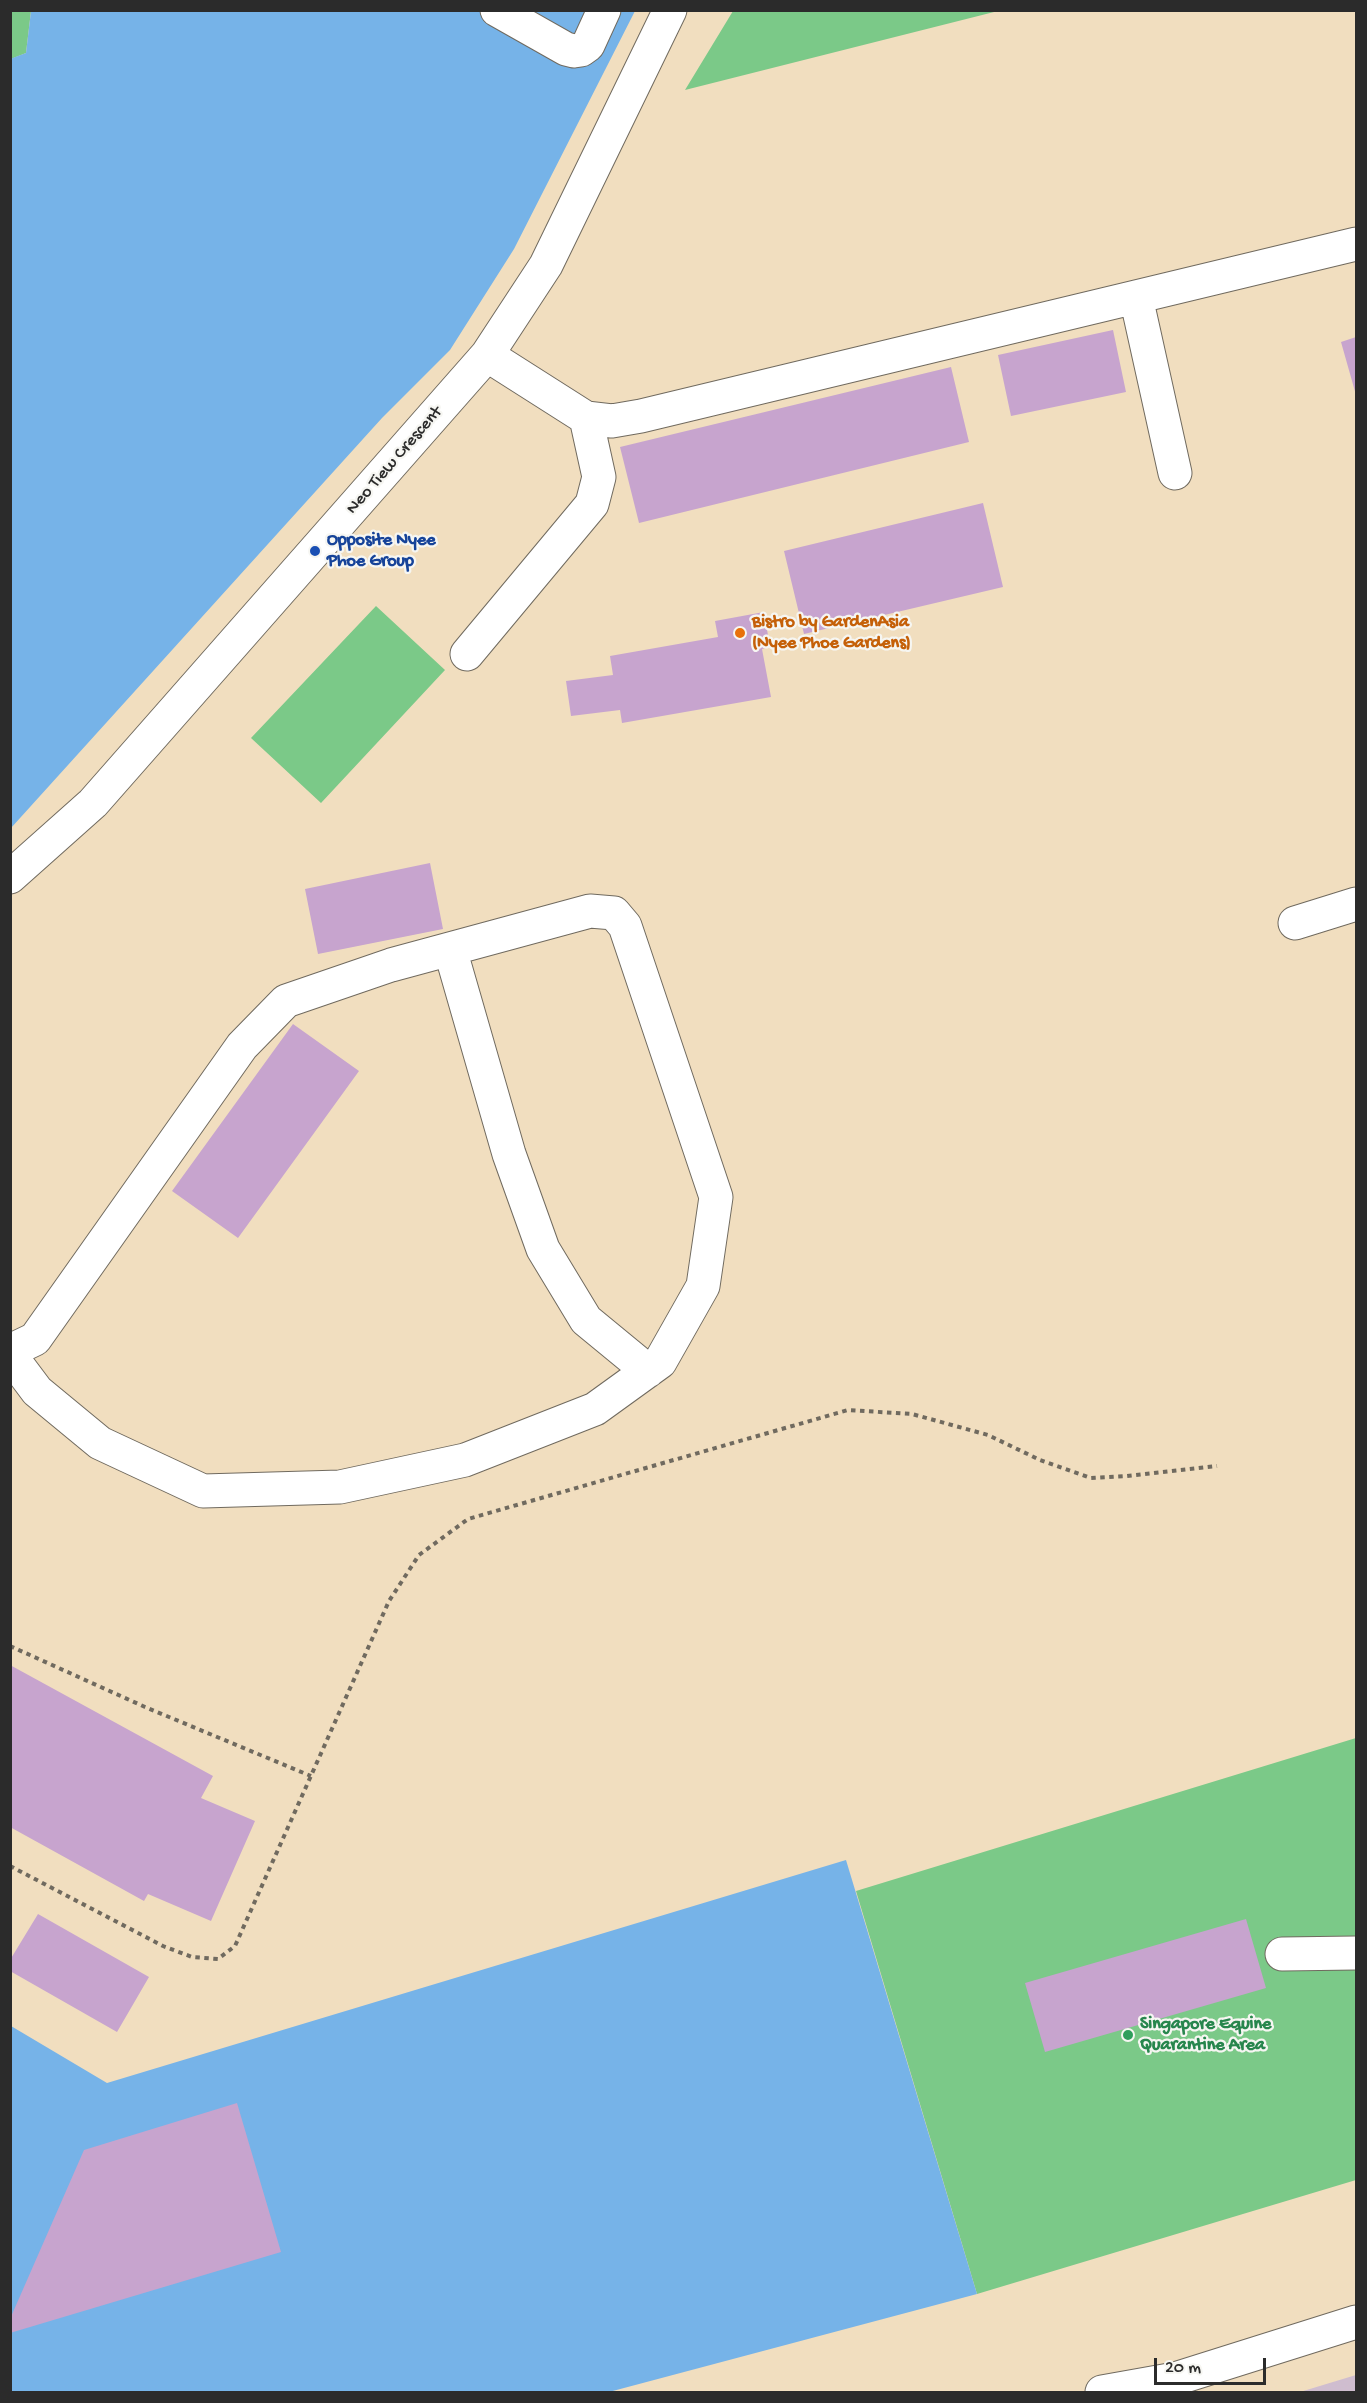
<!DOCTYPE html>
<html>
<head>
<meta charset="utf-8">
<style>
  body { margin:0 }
  #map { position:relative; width:1367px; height:2403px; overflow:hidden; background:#f1debf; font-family:"Gochi Hand",sans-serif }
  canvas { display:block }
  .frame { position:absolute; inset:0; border:12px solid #2b2b2b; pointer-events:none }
  .scale { position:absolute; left:1154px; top:2358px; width:112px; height:27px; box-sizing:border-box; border:3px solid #2b2b2b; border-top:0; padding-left:8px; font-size:18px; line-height:21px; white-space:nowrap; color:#2b2b2b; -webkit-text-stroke:4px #f6f6f2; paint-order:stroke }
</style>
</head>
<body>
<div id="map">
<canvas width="1367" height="2403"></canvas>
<div class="frame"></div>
<div class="scale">20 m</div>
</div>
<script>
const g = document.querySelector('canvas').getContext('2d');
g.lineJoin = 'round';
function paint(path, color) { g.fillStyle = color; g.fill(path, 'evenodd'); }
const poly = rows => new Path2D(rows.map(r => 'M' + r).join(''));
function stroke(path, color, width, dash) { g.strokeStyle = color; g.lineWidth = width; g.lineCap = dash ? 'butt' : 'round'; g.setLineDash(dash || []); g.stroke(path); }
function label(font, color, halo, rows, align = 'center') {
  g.font = font + ' "Gochi Hand",sans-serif'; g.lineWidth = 4.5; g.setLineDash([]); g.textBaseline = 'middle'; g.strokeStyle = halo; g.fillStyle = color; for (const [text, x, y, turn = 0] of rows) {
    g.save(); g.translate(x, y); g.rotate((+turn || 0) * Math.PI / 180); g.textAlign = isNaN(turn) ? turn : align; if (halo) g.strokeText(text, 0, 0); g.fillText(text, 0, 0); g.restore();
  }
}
const industrial = poly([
  [1356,2375,1356,2392,1300,2392]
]);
const green = poly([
  [11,11,31,11,26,53,11,59],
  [733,11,733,10,998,11,685,90],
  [376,606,445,670,321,803,251,738],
  [1356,1738,1356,2180,977,2294,856,1891]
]);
const water = poly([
  [31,11,635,11,514,249,450,350,382,418,11,828,10,59,26,53],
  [846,1860,977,2294,609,2392,11,2392,11,2026,107,2083]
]);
const building = poly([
  [1113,330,1126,392,1011,416,998,355],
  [1356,337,1356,395,1341,342],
  [951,367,969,442,639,523,620,447],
  [983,503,1003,587,804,634,784,551],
  [764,612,770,647,762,649,771,697,622,723,620,710,571,716,566,681,613,675,610,656,718,637,715,621],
  [430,863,443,929,318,954,305,889],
  [293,1024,359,1071,238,1238,172,1191],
  [10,1665,213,1776,201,1798,255,1821,211,1921,148,1894,144,1901,10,1827],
  [38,1914,149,1977,117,2032,10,1971,10,1960],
  [1246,1919,1266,1988,1045,2052,1025,1983],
  [237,2103,281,2252,10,2333,10,2319,84,2150]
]);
const path = poly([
  [10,1646,145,1707,311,1776],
  [10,1866,163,1946,192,1957,218,1959,235,1946,389,1601,419,1555,468,1519,848,1410,912,1414,988,1435,1040,1460,1091,1478,1127,1476,1217,1466]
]);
const minor = poly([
  [497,10,566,49,574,51,581,50,588,45,604,10],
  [1136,297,1175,473],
  [487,355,586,418,612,421,641,416,1356,244],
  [467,654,592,504,599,477,586,418],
  [10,877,93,803,487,355,546,265,670,10],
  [1295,923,1356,904],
  [450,949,509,1154,543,1249,586,1320,648,1371],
  [10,1351,35,1339,242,1046,286,1001,391,965,590,911,614,913,625,926,716,1197,703,1286,660,1362,595,1409,465,1460,340,1487,203,1491,100,1443,37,1391,10,1355],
  [1282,1954,1356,1953]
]);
const major = poly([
  [1102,2392,1175,2379,1356,2322]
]);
const markers = [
  [315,551,6,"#1a4fb4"],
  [740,633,6,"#e8710a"],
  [1128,2035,6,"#2e9e5b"]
];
const streetNames = [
  ["Neo Tiew Crescent",395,461,-49]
];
const transitNames = [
  ["Opposite Nyee",327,541],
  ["Phoe Group",327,562]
];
const foodNames = [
  ["Bistro by GardenAsia",752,623],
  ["(Nyee Phoe Gardens)",752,644]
];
const leisureNames = [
  ["Singapore Equine",1140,2025],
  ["Quarantine Area",1140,2046]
];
paint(industrial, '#cfbdcf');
paint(green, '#7bc988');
paint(water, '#76b3e8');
paint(building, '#c7a4ce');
stroke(minor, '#706a5f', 35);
stroke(major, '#706a5f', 35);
stroke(path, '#706a5f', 4, [4.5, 4.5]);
stroke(minor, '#fff', 33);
stroke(major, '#fff', 33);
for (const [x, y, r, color] of markers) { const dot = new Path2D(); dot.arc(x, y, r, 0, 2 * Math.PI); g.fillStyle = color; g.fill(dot); stroke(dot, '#f6f6f2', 2); }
label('18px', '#2b2b2b', '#f6f6f2', streetNames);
label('bold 18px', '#164399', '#f6f6f2', transitNames, 'left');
label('bold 18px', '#c56008', '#f6f6f2', foodNames, 'left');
label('bold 18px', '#27864d', '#f6f6f2', leisureNames, 'left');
</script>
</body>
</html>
